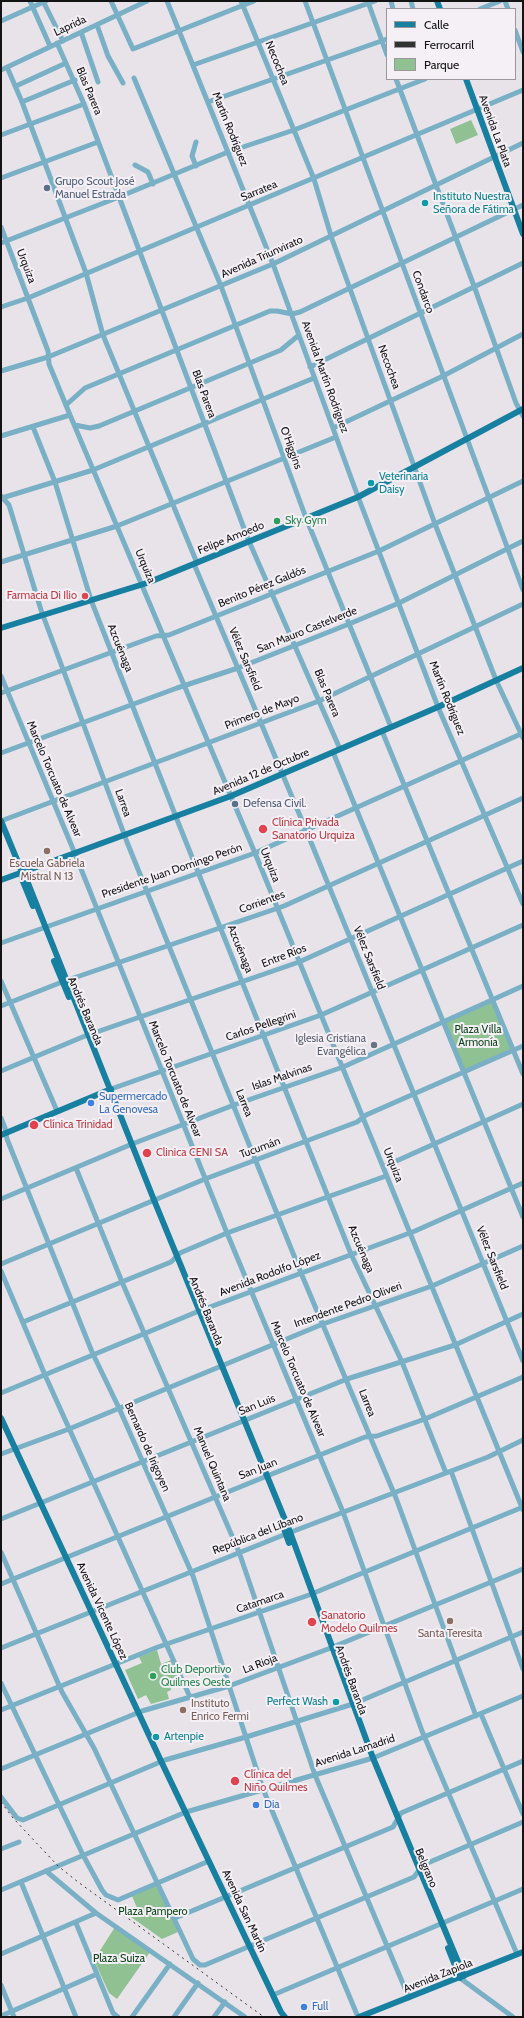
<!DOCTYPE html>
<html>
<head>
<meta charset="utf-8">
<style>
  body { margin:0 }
  #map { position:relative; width:524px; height:2018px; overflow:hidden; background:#e7e3e8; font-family:Cabin,sans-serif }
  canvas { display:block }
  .frame { position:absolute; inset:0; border:2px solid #141314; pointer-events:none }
  .legend { position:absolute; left:386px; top:8px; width:130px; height:72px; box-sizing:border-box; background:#f4f0f6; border:1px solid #9a989c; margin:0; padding:5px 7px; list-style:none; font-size:12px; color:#141314 }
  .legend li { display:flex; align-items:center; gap:8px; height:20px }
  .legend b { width:20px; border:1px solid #9a989c }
</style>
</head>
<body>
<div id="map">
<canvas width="524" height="2018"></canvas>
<div class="frame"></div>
<ul class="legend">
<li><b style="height:5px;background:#177f9f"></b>Calle</li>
<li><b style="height:5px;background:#323132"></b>Ferrocarril</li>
<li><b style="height:11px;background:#8fc193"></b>Parque</li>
</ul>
</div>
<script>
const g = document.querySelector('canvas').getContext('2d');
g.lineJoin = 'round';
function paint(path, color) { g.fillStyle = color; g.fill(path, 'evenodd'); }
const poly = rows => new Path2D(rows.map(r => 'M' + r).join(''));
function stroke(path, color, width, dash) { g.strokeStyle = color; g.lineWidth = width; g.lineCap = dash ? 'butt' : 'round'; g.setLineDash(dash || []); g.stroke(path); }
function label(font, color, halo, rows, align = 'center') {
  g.font = font + ' Cabin,sans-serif'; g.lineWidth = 4; g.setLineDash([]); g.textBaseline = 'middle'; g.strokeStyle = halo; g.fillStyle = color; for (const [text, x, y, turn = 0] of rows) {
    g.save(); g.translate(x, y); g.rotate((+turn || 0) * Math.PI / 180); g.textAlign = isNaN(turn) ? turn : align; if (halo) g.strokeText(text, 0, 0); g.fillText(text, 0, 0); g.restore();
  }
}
const green = poly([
  [471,120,478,135,456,144,450,129],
  [493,1000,513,1050,464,1072,444,1022],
  [157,1650,161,1664,171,1660,180,1680,170,1684,171,1690,167,1692,169,1699,151,1704,146,1695,138,1699,125,1670,142,1663,139,1657],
  [158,1885,178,1932,162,1939,131,1917,137,1908,132,1896],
  [115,1927,150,1952,117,1999,109,1993,94,1960]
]);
const minor = poly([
  [30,1,50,46],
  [43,1,63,41],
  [111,1,133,49,254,1],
  [167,1,273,264,357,494,438,707,523,904],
  [241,1,314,179,332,239,435,524,496,680,523,738],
  [305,1,523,590],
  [391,1,393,9],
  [411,1,413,9],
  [505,1,508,9],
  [368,2,387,55],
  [480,9,500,1],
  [1,21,46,1],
  [97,25,108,56,123,83],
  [515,30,523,52],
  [81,32,98,82],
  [57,43,84,104,248,539,340,749],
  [193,65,375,1],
  [7,67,22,102,86,273,103,335,197,563],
  [1,70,147,1],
  [134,78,221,286,306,518,391,727],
  [396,79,474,286,516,403,523,416],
  [16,86,66,63],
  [22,102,75,80],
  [208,102,387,39],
  [1,135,84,104],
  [135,165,148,172,153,184],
  [196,166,192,156,196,142],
  [1,178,98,142],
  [1,227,48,351,49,364,70,415,255,853,523,1510],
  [1,243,119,197,228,152,294,130,425,79],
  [1,307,28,298,523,90],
  [310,367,523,263],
  [1,371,48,357,273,264,523,143],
  [66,405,85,388,270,311,277,311,292,314,300,312,523,205],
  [75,425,90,428,99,426,281,350,299,335],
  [33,427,55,482,91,600,178,822,351,1254,402,1362,446,1473],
  [333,428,443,376,523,334],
  [1,436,70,415],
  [1,496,9,505,41,610,127,842,301,1273,396,1498,476,1716],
  [2,498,93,470,314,378],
  [1,562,117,526,336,437],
  [194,564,306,830,523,1361],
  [1,676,73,849,227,1233,343,1512,422,1731,517,1954],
  [1,693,156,636,169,635,379,551,523,481],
  [382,731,523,1074],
  [333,752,523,1217],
  [1,753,177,688,238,668,349,624,399,603,523,541],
  [1,821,319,701,523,604],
  [1,943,255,853,523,733],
  [1,981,57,1111],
  [1,1006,62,982,284,906,523,798],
  [1,1071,85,1036,299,962,523,861],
  [111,1089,321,1015,523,925],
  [1,1118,5,1128,7,1139,92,1352,119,1408,193,1576,263,1789,358,2017],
  [383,1167,523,1104],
  [76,1168,122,1282,239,1552,315,1775,409,1998],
  [1,1199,132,1144,234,1105,343,1067,523,986],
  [1,1264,205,1179,357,1122,366,1115,523,1046],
  [1,1271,45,1375,190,1697],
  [23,1322,171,1262,180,1253,227,1233,386,1176],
  [1,1393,199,1311,415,1231,523,1183],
  [1,1454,69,1429,323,1324,432,1286,523,1246],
  [451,1471,523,1669],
  [1,1519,347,1379,455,1345,523,1314],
  [1,1552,62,1692,94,1748,193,1959,200,1965,205,1965,414,1877,423,1865,523,1822],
  [1,1584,267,1476,365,1437,377,1436,425,1419,523,1377],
  [1,1648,286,1534,488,1457,523,1440],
  [1,1683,83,1855,102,1890,106,1895,118,1900,209,1861],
  [1,1710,158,1647,309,1595,523,1507],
  [481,1714,523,1814],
  [1,1769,142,1711,229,1686,328,1649,523,1569],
  [1,1797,17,1818,23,1820,165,1760,246,1737,353,1704,523,1632],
  [1,1849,19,1842],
  [46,1871,96,1913,245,2017],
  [21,1882,76,2017],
  [1,1890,186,1812,373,1758,523,1696],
  [175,1918,393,1827,401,1813,523,1761],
  [76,1923,113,2013,118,2017],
  [1,1954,96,1913],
  [460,1978,513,2017],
  [1,1985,14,2017],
  [273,1995,523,1889],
  [1,2016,97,1974],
  [132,2017,170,1964],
  [174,2017,198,1983],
  [214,2017,225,2002]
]);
const major = poly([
  [437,1,440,9],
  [466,79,523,234],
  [1,628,147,583,358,497,523,409],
  [1,821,22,872,26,878,154,1200,290,1532,373,1758,464,1976],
  [22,872,22,879,33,906],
  [1,880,231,796,438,707,523,668],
  [54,961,69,997],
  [1,1135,111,1089],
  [1,1418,161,1761,281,2012,285,2017],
  [282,1523,289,1543],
  [448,1948,460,1978],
  [359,2017,523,1952]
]);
const rail = poly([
  [1,1802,13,1818,58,1866,78,1882,264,2017]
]);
const markers = [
  [47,188,4,"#5c6f8a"],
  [425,203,4,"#0f9aa8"],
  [371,483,4,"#0f9aa8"],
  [277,521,4,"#2e9e5b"],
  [85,596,4,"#e0444e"],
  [235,804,4,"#5c6f8a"],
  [263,829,5,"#e0444e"],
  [47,851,4,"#8d6e63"],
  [374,1045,4,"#6b7280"],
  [91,1103,4,"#3f7fe0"],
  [34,1125,5,"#e0444e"],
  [147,1153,5,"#e0444e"],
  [450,1621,4,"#8d6e63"],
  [312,1622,5,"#e0444e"],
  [153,1676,4,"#2e9e5b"],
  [336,1702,4,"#0f9aa8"],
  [183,1710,4,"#8d6e63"],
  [156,1737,4,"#0f9aa8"],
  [235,1781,5,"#e0444e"],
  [256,1805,4,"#3f7fe0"],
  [304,2007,4,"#3f7fe0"]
];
const streetNames = [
  ["Laprida",70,26,-25],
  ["Necochea",277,63,68],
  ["Blas Parera",89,91,67],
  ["Martín Rodríguez",230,129,68],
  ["Avenida La Plata",495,131,70],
  ["Sarratea",259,191,-22],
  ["Avenida Triunvirato",262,257,-24],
  ["Urquiza",26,266,69],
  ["Condarco",423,292,70],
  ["Necochea",389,367,70],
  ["Avenida Martín Rodríguez",325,377,70],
  ["Blas Parera",204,394,70],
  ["O'Higgins",291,448,70],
  ["Felipe Amoedo",231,538,-22],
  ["Urquiza",145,566,67],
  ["Benito Pérez Galdós",262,587,-22],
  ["San Mauro Castelverde",307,630,-22],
  ["Azcuénaga",120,648,68],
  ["Vélez Sarsfield",245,659,67],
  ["Blas Parera",327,693,67],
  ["Martín Rodríguez",447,698,68],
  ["Primero de Mayo",262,712,-21],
  ["Avenida 12 de Octubre",261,772,-23],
  ["Marcelo Torcuato de Alvear",54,779,67],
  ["Larrea",123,803,70],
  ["Urquiza",270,865,68],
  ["Presidente Juan Domingo Perón",172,871,-19],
  ["Corrientes",262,902,-20],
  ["Azcuénaga",240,949,68],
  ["Entre Ríos",284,956,-21],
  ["Vélez Sarsfield",369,958,68],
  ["Andrés Baranda",85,1011,67],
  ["Carlos Pellegrini",261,1026,-19],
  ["Islas Malvinas",282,1077,-19],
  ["Marcelo Torcuato de Alvear",175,1079,68],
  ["Larrea",244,1103,68],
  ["Tucumán",260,1148,-20],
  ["Urquiza",393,1165,68],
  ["Azcuénaga",361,1249,67],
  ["Vélez Sarsfield",492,1258,68],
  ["Avenida Rodolfo López",270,1274,-21],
  ["Intendente Pedro Oliveri",348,1305,-20],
  ["Andrés Baranda",206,1311,68],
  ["Marcelo Torcuato de Alvear",298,1379,67],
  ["Larrea",367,1403,68],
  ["San Luis",257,1405,-22],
  ["Bernardo de Irigoyen",147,1447,66],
  ["Manuel Quintana",212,1464,67],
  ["San Juan",258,1469,-22],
  ["República del Líbano",258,1534,-21],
  ["Catamarca",260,1602,-19],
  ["Avenida Vicente López",102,1611,65],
  ["La Rioja",260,1664,-21],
  ["Andrés Baranda",351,1680,70],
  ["Avenida Lamadrid",355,1751,-18],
  ["Belgrano",426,1868,67],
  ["Avenida San Martín",244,1911,65],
  ["Avenida Zapiola",438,1976,-22]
];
const serviceNames = [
  ["Grupo Scout José",55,182],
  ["Manuel Estrada",55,195],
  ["Defensa Civil.",243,804]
];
const cultureNames = [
  ["Instituto Nuestra",433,197],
  ["Señora de Fátima",433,210],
  ["Veterinaria",379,477],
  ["Daisy",379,490],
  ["Perfect Wash",328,1702,"right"],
  ["Artenpie",164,1737]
];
const leisureNames = [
  ["Sky Gym",285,521],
  ["Club Deportivo",161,1670],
  ["Quilmes Oeste",161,1683]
];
const healthNames = [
  ["Farmacia Di Ilio",77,596,"right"],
  ["Clínica Privada",272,823],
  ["Sanatorio Urquiza",272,836],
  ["Clínica Trinidad",43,1125],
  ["Clinica CENI SA",156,1153],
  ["Sanatorio",321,1616],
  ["Modelo Quilmes",321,1629],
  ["Clínica del",244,1775],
  ["Niño Quilmes",244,1788]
];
const educationNames = [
  ["Escuela Gabriela",47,864],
  ["Mistral N 13",47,877],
  ["Santa Teresita",450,1634],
  ["Instituto",191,1704,"left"],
  ["Enrico Fermi",191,1717,"left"]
];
const parkNames = [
  ["Plaza Villa",478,1030],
  ["Armonía",478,1043],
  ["Plaza Pampero",153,1912],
  ["Plaza Suiza",119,1959]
];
const worshipNames = [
  ["Iglesia Cristiana",366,1039],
  ["Evangélica",366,1052]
];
const shopNames = [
  ["Supermercado",99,1097],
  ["La Genovesa",99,1110],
  ["Dia",264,1805],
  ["Full",312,2007]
];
paint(green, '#8fc193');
stroke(minor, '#79b0c6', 5);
stroke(major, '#177f9f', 6);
stroke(rail, '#323132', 1, [2, 4]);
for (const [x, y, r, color] of markers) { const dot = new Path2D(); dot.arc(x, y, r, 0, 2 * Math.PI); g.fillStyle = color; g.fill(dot); stroke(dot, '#f4f0f6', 1.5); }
label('11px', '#141314', '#f4f0f6', streetNames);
label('11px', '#4e5e75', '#f4f0f6', serviceNames, 'left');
label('11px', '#0d838f', '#f4f0f6', cultureNames, 'left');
label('11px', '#27864d', '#f4f0f6', leisureNames, 'left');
label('11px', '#be3a42', '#f4f0f6', healthNames, 'left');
label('11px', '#785e54', '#f4f0f6', educationNames);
label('11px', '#0b4418', '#f4f0f6', parkNames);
label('11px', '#5b616d', '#f4f0f6', worshipNames, 'right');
label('11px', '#366cbe', '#f4f0f6', shopNames, 'left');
</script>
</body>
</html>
